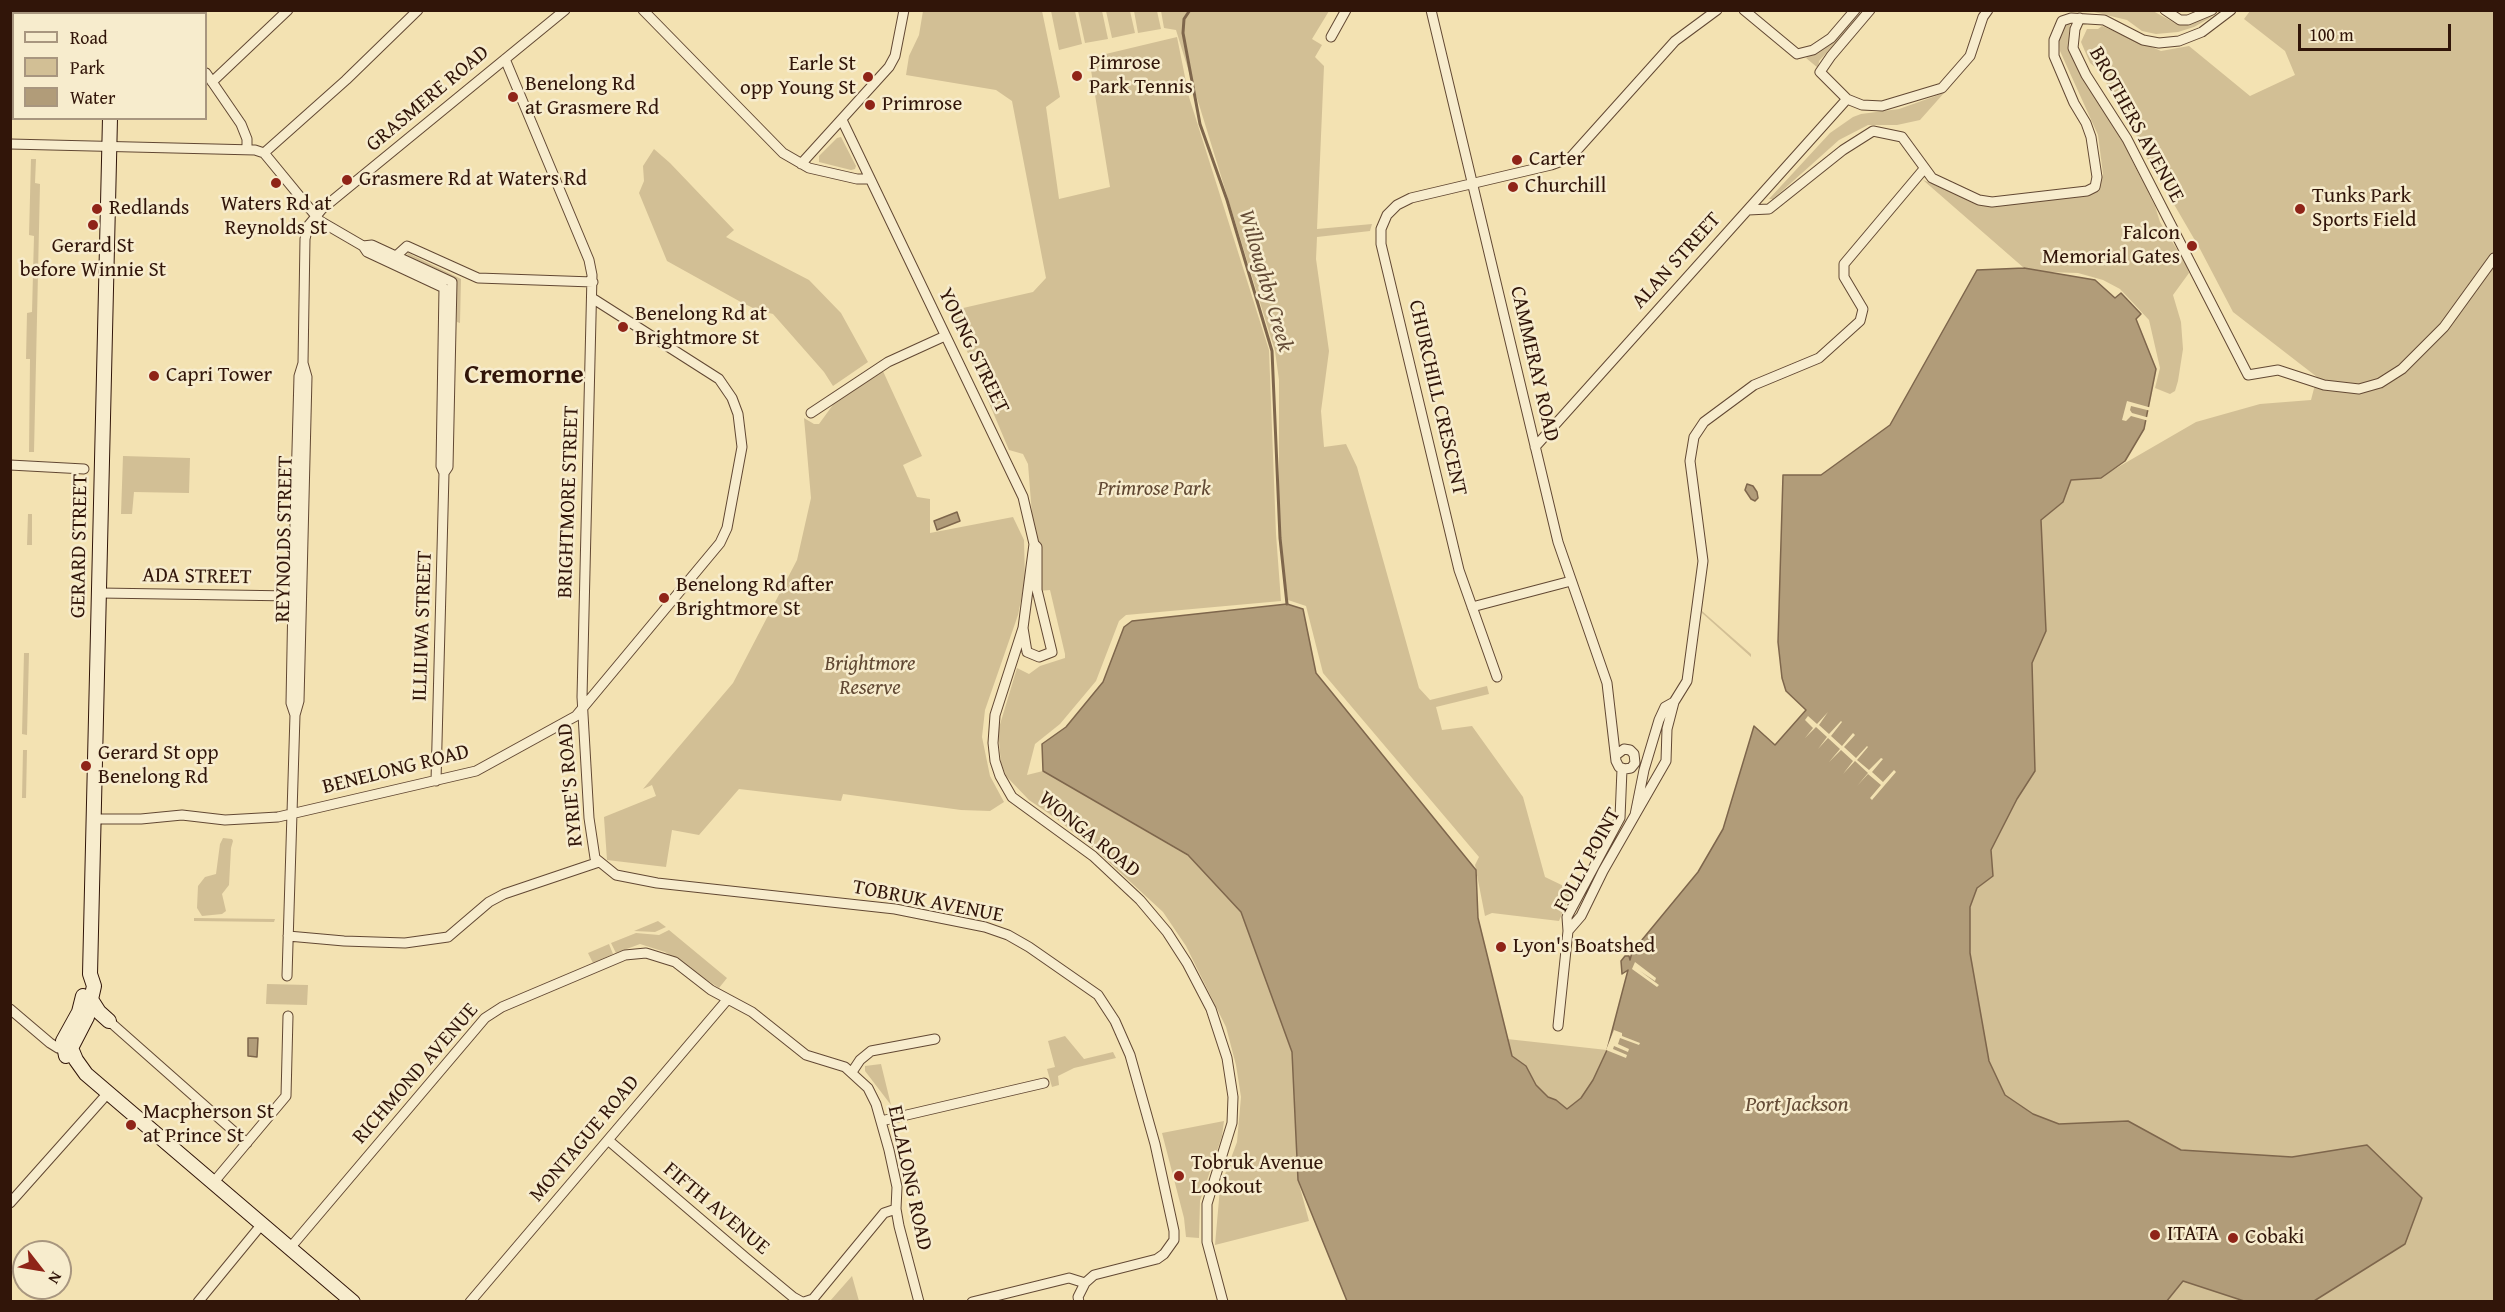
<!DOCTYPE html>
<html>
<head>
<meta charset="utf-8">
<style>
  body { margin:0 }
  #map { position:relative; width:2505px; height:1312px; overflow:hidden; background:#f3e2b2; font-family:"Gentium Book Plus",serif }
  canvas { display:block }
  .frame { position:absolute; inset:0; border:12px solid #311509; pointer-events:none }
  .legend { position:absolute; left:12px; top:12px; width:195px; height:108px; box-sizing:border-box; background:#f7eccd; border:2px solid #a8967f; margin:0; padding:8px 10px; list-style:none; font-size:18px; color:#311509 }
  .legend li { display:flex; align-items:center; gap:12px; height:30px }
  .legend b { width:30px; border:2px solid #a8967f }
  .north { position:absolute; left:12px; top:1240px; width:60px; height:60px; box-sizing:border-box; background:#f7eccd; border:2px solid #a8967f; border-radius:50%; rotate:121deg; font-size:16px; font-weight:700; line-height:24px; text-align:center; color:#311509 }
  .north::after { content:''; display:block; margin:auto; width:21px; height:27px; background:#8f2418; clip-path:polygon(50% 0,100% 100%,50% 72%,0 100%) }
  .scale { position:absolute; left:2298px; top:24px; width:153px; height:27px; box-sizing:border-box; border:3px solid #311509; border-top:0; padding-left:8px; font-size:18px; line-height:21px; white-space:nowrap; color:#311509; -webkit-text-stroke:4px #f7eccd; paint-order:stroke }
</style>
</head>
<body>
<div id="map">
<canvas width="2505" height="1312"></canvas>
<div class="frame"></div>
<ul class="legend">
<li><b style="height:8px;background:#f7eccd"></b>Road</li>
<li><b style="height:16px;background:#d2bf95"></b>Park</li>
<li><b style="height:16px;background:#b19c79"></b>Water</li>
</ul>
<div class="north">N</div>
<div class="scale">100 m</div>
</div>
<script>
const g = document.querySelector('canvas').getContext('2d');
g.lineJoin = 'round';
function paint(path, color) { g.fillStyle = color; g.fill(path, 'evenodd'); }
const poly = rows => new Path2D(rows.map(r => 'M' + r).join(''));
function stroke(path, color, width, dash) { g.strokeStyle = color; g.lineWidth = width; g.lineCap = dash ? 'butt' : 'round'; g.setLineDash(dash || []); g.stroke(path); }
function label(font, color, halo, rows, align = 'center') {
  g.font = font + ' "Gentium Book Plus",serif'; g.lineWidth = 5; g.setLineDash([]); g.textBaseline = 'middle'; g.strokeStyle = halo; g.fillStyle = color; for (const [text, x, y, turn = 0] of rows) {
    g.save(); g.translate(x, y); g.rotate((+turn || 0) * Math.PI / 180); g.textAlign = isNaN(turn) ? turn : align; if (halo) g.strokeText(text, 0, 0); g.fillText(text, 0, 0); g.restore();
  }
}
const green = poly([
  [923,11,1042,11,1060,97,1046,107,1059,199,1110,187,1089,58,1177,37,1189,97,1269,350,1276,534,1281,601,1126,615,1119,621,1096,681,1060,724,1035,744,1027,775,1043,771,1190,857,1241,912,1292,1052,1298,1180,1309,1221,1215,1245,1220,1188,1237,1142,1241,1097,1236,1065,1226,1027,1186,946,1163,912,1098,852,1057,819,1029,800,1006,776,1001,763,998,731,1017,668,1029,674,1040,666,1065,658,1065,654,1050,590,1038,591,1028,464,1023,454,1009,450,950,311,1033,292,1046,278,1012,101,996,90,906,75,909,56,919,35],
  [1051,11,1075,11,1082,44,1059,50],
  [1078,11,1102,11,1108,39,1085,43],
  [1106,11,1130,11,1135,33,1112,38],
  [1134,11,1157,11,1161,29,1138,33],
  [1161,11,1329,11,1312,39,1322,45,1315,57,1324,66,1317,229,1372,224,1370,231,1317,237,1316,259,1329,351,1321,411,1324,447,1346,444,1357,467,1419,688,1430,700,1487,686,1489,694,1436,707,1442,730,1472,726,1523,797,1545,877,1572,890,1559,921,1492,913,1485,916,1475,865,1479,857,1323,673,1306,606,1288,600,1279,536,1279,380,1275,351,1176,30,1164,28],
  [1860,11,1864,11,1819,61,1818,68,1806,58,1834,40],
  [2090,11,2153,11,2175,23,2218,11,2210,18,2194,27,2178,32,2156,34,2142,31,2127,20],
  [2250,11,2494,11,2494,1301,2314,1301,2405,1244,2367,1146,2292,1157,2181,1150,2128,1121,2059,1124,2033,1114,2005,1095,1989,1061,1976,988,1970,953,1970,907,1977,888,1993,876,1991,850,2017,799,2035,771,2032,663,2046,631,2041,520,2063,502,2070,480,2101,477,2196,422,2260,404,2311,400,2317,377,2233,312,2200,249,2143,151,2142,146,2118,100,2096,68,2090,63,2081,42,2087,29,2098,29,2102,26,2161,51,2189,46,2250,96,2295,75,2285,51,2244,19],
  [2070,23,2069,52,2121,139,2155,206,2160,222,2186,264,2189,273,2173,295,2181,322,2183,349,2178,381,2175,391,2170,394,2155,388,2160,368,2149,320,2120,289,2103,280,2078,273,2046,272,2024,268,1923,180,1983,205,2006,205,2083,195,2098,189,2103,174,2098,135,2060,51,2059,39,2064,25],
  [1944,93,1920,120,1897,125,1868,125,1839,140,1773,199,1769,199,1830,133,1853,117,1861,114,1899,109],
  [841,137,856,166,855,169,851,170,819,162,819,156,837,138],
  [654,149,670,163,734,230,726,237,809,280,841,313,868,362,833,386,824,372,773,314,757,310,739,301,667,261,639,193,644,181,643,166],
  [31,159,36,159,35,183,40,184,34,452,29,452,30,359,26,359,27,313,32,312,34,236,29,235],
  [408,253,461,279,460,323,457,322,457,279,407,255],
  [882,369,922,456,903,465,917,497,930,499,930,533,1013,517,1024,540,1025,580,1018,615,985,710,982,737,990,776,1004,802,990,811,961,810,843,794,841,801,739,789,699,835,672,830,666,867,607,860,604,817,656,796,652,785,643,789,733,683,797,560,811,498,804,418,814,424,819,424,835,402],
  [123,456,190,458,189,493,134,492,132,514,121,514],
  [28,514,32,514,32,545,27,545],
  [1702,611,1751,654,1751,657,1702,613],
  [24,653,29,653,27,735,22,734],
  [23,750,27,750,26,798,22,798],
  [223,838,232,839,233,841,231,848,229,885,222,894,226,911,222,914,202,916,197,908,198,886,205,877,216,874,220,844],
  [194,918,275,919,274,922,194,921],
  [658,921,666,927,655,932,634,931],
  [669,930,727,978,719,988,665,952,640,944,616,953,611,943,636,933,659,935],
  [609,944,613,954,593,963,588,953],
  [267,984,308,985,307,1005,266,1004],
  [1065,1036,1084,1059,1113,1052,1116,1058,1074,1068,1058,1076,1059,1085,1052,1087,1047,1069,1055,1067,1048,1041],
  [1507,1039,1607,1050,1593,1080,1581,1098,1567,1109,1556,1100,1548,1097,1536,1085,1526,1066,1512,1056],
  [881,1064,891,1105,865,1071,865,1066],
  [1224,1121,1222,1136,1200,1201,1199,1238,1186,1237,1184,1218,1162,1133],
  [852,1276,859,1301,830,1301],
  [2183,1281,2244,1301,2166,1302]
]);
const water = poly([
  [2024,268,2095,280,2115,298,2121,293,2141,314,2136,319,2156,369,2144,429,2125,461,2101,478,2071,480,2063,502,2041,520,2046,631,2032,663,2035,771,2017,799,1991,850,1993,876,1977,888,1970,907,1970,953,1989,1061,2005,1095,2033,1114,2059,1124,2128,1121,2181,1150,2292,1157,2367,1145,2422,1198,2405,1244,2314,1301,2244,1301,2183,1281,2166,1302,1347,1301,1298,1180,1292,1052,1241,912,1188,855,1043,771,1042,744,1066,727,1103,682,1124,627,1132,621,1287,604,1303,609,1316,673,1476,870,1478,918,1512,1056,1526,1066,1536,1085,1548,1097,1556,1100,1567,1109,1581,1098,1593,1080,1607,1050,1628,970,1622,974,1621,961,1625,956,1629,956,1630,960,1632,952,1698,872,1723,829,1754,726,1775,745,1806,710,1786,691,1782,678,1778,642,1783,475,1821,475,1890,425,1977,270,2024,268],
  [1747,484,1753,486,1757,492,1758,498,1755,501,1751,499,1745,490,1747,484],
  [957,512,960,521,937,530,934,521,957,512],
  [248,1038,258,1038,257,1057,248,1056,248,1038]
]);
const pier = poly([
  [2127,401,2152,408,2151,411,2131,406,2130,410,2132,413,2150,418,2149,421,2131,416,2126,421,2122,420],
  [1828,712,1819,725,1829,734,1841,721,1842,722,1831,736,1842,746,1853,733,1855,735,1844,747,1856,758,1867,746,1868,747,1857,760,1869,770,1881,758,1883,759,1872,772,1883,782,1894,770,1896,772,1872,800,1870,798,1881,785,1868,774,1857,786,1868,773,1855,761,1843,774,1853,761,1841,750,1829,762,1840,749,1828,738,1818,749,1827,737,1816,727,1805,738,1813,728,1805,720,1808,716,1817,724],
  [1635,962,1656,978,1655,981,1640,971,1659,985,1657,987,1632,969],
  [1614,1030,1622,1033,1622,1036,1640,1043,1639,1045,1620,1038,1618,1044,1629,1049,1628,1052,1614,1046,1613,1049,1627,1055,1626,1058,1606,1050]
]);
const stream = poly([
  [1190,10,1184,19,1183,33,1200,124,1227,200,1272,351,1280,538,1287,604]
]);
const minor = poly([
  [643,10,783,153,809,168,857,179,870,179],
  [1431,10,1558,542,1607,683,1616,761,1619,767,1625,769,1631,768,1635,763,1634,754,1630,750,1624,749,1616,755],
  [1744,10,1797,54,1813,50,1831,38,1855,10],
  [1870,10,1831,56,1820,72,1847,99,1862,105,1882,106,1942,88,1970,56,1983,17,1988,10],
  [2165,10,2180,20,2188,20,2212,10],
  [2080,18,2075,29,2073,48,2086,75,2127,139,2248,375,2278,370,2324,385,2359,389,2380,383,2402,369,2444,327,2494,258],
  [1331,37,1346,10],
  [505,59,589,260,592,275,582,697,589,818,595,858,616,875,657,883,895,909,985,927,1008,935,1029,947,1098,995,1115,1021,1130,1055,1155,1144,1174,1231,1174,1240,1164,1254,1157,1259,1094,1275,1085,1283,1078,1297,1079,1302],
  [206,73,241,124,247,139,247,148],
  [212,82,288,10],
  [842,120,1023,497,1034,544,1037,547,1037,590,1052,652,1039,657,1027,652,1023,628,1034,544],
  [10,144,255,150,264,153,269,159,320,221,363,246,367,252,444,288,441,466,444,473],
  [264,153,346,80,418,10],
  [801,164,889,67,895,56,904,10],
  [1748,210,1769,209,1843,150,1873,131,1902,137,1932,178,1979,200,1992,202,2087,191,2095,187,2097,177,2091,137,2086,123,2074,103,2054,56,2054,40,2062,21,2071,18,2104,20,2143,40,2159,43,2179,41,2202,32,2231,10],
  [363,246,372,245,452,282,448,467,444,473,436,781],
  [396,256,407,246,478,278,593,282],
  [811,413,888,362,945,336],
  [1535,447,1847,99],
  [10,465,84,469],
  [100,593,293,596],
  [1472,607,1571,581],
  [1023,628,995,715,993,743,995,761,1000,776,1012,797,1093,856,1140,900,1167,932,1187,963,1211,1009,1227,1058,1233,1097,1232,1123,1207,1204,1207,1242,1223,1302],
  [1497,677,1459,570,1381,244,1381,229,1387,215,1397,205,1411,198,1551,165,1570,158,1675,41,1717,10],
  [295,715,291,703,293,596,299,376,303,363,305,239,308,226,322,209,565,10],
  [1635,815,1666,761,1667,729,1674,702,1687,681,1703,561,1690,461,1694,437,1704,422,1754,385,1819,358,1860,321,1863,309,1844,277,1844,264,1924,169],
  [93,819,141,819,182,815,225,820,278,817,476,771,576,716,720,543,727,528,742,447,738,414,732,398,719,379,592,298],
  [1568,931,1581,916,1603,871,1635,815,1644,770,1659,720,1665,707,1674,702],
  [288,936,344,941,405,943,448,937,489,902,504,894,599,862],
  [287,976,295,715,299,701,307,377,303,363],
  [10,1009,50,1043,58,1048,63,1048],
  [109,1021,247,1143],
  [1558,1026,1568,931,1567,917,1620,818,1622,769],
  [852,1072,860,1060,871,1051,935,1039],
  [881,1121,1044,1083],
  [608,1140,746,1258,793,1297,802,1302],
  [213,1183,286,1096,288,1016],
  [10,1203,108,1093],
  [290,1248,485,1018,502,1007,625,955,646,953,675,962,711,990,752,1012,806,1055,845,1067,868,1088,876,1104,889,1150,897,1187,896,1209,899,1226,919,1302],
  [198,1302,262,1224],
  [470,1302,727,1000],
  [804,1302,813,1299,884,1213,896,1209],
  [972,1302,1069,1278,1085,1283]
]);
const secondary = poly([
  [113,14,113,10],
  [110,118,90,974,94,986,87,1017,71,1048,76,1060,86,1074,353,1302],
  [92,1001,99,1012,109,1021],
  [66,1056,63,1041,79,1012,83,996]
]);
const markers = [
  [1077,76,6,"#8f2418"],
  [868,77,6,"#8f2418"],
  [513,97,6,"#8f2418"],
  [870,105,6,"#8f2418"],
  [1517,160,6,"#8f2418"],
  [347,180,6,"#8f2418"],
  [276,183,6,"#8f2418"],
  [1513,187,6,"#8f2418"],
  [97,209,6,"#8f2418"],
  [2300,209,6,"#8f2418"],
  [93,225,6,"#8f2418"],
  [2192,246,6,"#8f2418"],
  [623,327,6,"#8f2418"],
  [154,376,6,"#8f2418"],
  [664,598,6,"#8f2418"],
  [86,766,6,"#8f2418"],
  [1501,947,6,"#8f2418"],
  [131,1125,6,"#8f2418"],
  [1179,1176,6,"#8f2418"],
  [2155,1235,6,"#8f2418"],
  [2233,1238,6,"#8f2418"]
];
const poiNames = [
  ["Pimrose",1089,64],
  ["Park Tennis",1089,88],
  ["Earle St",856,65,"right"],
  ["opp Young St",856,89,"right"],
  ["Benelong Rd",525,85],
  ["at Grasmere Rd",525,109],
  ["Primrose",882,105],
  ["Carter",1529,160],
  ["Grasmere Rd at Waters Rd",359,180],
  ["Churchill",1525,187],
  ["Tunks Park",2312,197],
  ["Sports Field",2312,221],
  ["Waters Rd at",276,205,"center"],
  ["Reynolds St",276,229,"center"],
  ["Redlands",109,209],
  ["Falcon",2180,234,"right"],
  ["Memorial Gates",2180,258,"right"],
  ["Gerard St",93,247,"center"],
  ["before Winnie St",93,271,"center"],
  ["Benelong Rd at",635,315],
  ["Brightmore St",635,339],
  ["Capri Tower",166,376],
  ["Benelong Rd after",676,586],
  ["Brightmore St",676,610],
  ["Gerard St opp",98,754],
  ["Benelong Rd",98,778],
  ["Lyon's Boatshed",1513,947],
  ["Macpherson St",143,1113],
  ["at Prince St",143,1137],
  ["Tobruk Avenue",1191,1164],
  ["Lookout",1191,1188],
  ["ITATA",2167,1235],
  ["Cobaki",2245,1238]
];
const streetNames = [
  ["GRASMERE ROAD",428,99,-40],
  ["BROTHERS AVENUE",2136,125,61],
  ["ALAN STREET",1677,261,-48],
  ["YOUNG STREET",973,351,64],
  ["CAMMERAY ROAD",1534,364,77],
  ["CHURCHILL CRESCENT",1437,398,77],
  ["BRIGHTMORE STREET",569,502,-88],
  ["REYNOLDS STREET",285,539,-89],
  ["GERARD STREET",80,546,-89],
  ["ADA STREET",197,577,1],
  ["ILLILIWA STREET",423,626,-88],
  ["BENELONG ROAD",396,770,-14],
  ["RYRIE'S ROAD",571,785,-95],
  ["WONGA ROAD",1089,835,39],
  ["FOLLY POINT",1588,860,-61],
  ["TOBRUK AVENUE",928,902,11],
  ["RICHMOND AVENUE",416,1074,-49],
  ["MONTAGUE ROAD",585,1139,-50],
  ["ELLALONG ROAD",909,1178,78],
  ["FIFTH AVENUE",716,1209,40]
];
const parkNames = [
  ["Primrose Park",1154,490],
  ["Brightmore",870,665],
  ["Reserve",870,689]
];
const waterNames = [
  ["Willoughby Creek",1265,281,74],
  ["Port Jackson",1797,1105]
];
const districtNames = [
  ["Cremorne",524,376]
];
paint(green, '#d2bf95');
paint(water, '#b19c79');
stroke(water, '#7e664c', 1.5);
paint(pier, '#f3e2b2');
stroke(stream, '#7e664c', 3);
stroke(minor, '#624833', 11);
stroke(secondary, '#311509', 16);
stroke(minor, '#f7eccd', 9);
stroke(secondary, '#f7eccd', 14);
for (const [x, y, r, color] of markers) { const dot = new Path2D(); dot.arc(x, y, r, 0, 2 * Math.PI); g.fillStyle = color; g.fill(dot); stroke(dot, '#f7eccd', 2); }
label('21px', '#311509', '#f7eccd', poiNames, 'left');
label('21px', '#311509', '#f7eccd', streetNames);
label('italic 21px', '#614833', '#f7eccd', parkNames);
label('italic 22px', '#644b36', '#f7eccd', waterNames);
label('bold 27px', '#311509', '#f7eccd', districtNames);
</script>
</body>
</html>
